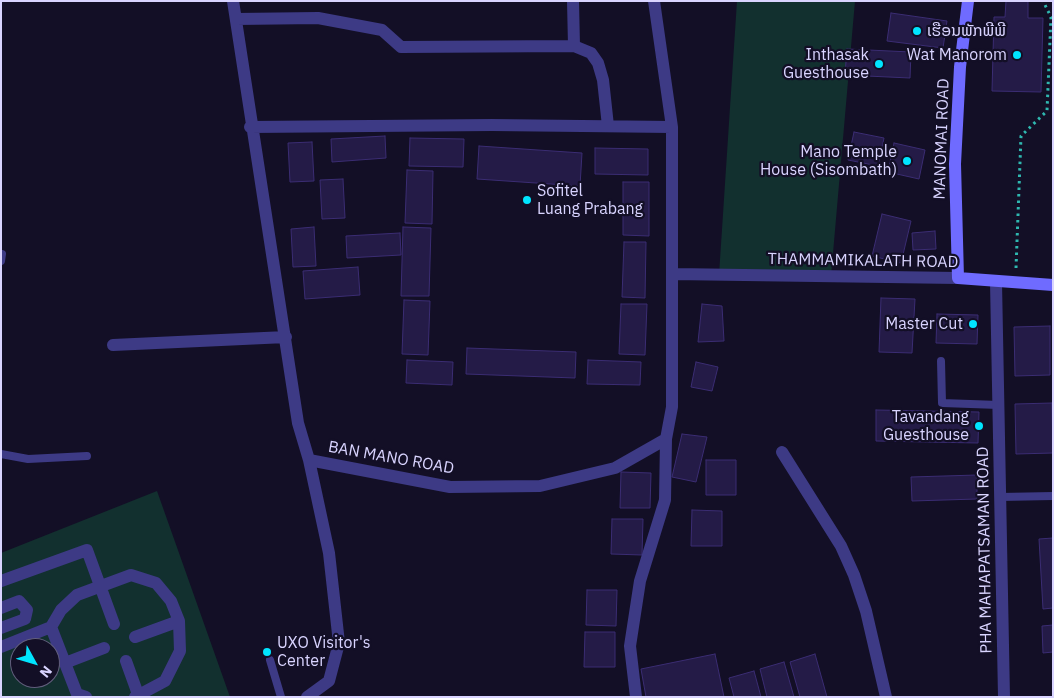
<!DOCTYPE html>
<html>
<head>
<meta charset="utf-8">
<style>
  body { margin:0 }
  #map { position:relative; width:1054px; height:698px; overflow:hidden; background:#130f26; font-family:"IBM Plex Sans",sans-serif }
  canvas { display:block }
  .frame { position:absolute; inset:0; border:2px solid #d9d4ff; pointer-events:none }
  .north { position:absolute; left:10px; top:638px; width:50px; height:50px; box-sizing:border-box; background:#130f26; border:1px solid #625e7d; border-radius:50%; rotate:129deg; font-size:14px; font-weight:700; line-height:20px; text-align:center; color:#d9d4ff }
  .north::after { content:''; display:block; margin:auto; width:18px; height:22px; background:#00e5ff; clip-path:polygon(50% 0,100% 100%,50% 72%,0 100%) }
</style>
</head>
<body>
<div id="map">
<canvas width="1054" height="698"></canvas>
<div class="frame"></div>
<div class="north">N</div>
</div>
<script>
const g = document.querySelector('canvas').getContext('2d');
g.lineJoin = 'round';
function paint(path, color) { g.fillStyle = color; g.fill(path, 'evenodd'); }
const poly = rows => new Path2D(rows.map(r => 'M' + r).join(''));
function stroke(path, color, width, dash) { g.strokeStyle = color; g.lineWidth = width; g.lineCap = dash ? 'butt' : 'round'; g.setLineDash(dash || []); g.stroke(path); }
function label(font, color, halo, rows, align = 'center') {
  g.font = font + ' "IBM Plex Sans","Noto Sans Lao",sans-serif'; g.lineWidth = 4.5; g.setLineDash([]); g.textBaseline = 'middle'; g.strokeStyle = halo; g.fillStyle = color; for (const [text, x, y, turn = 0] of rows) {
    g.save(); g.translate(x, y); g.rotate((+turn || 0) * Math.PI / 180); g.textAlign = isNaN(turn) ? turn : align; if (halo) g.strokeText(text, 0, 0); g.fillText(text, 0, 0); g.restore();
  }
}
const green = poly([
  [737,1,855,1,831,276,719,275],
  [157,491,230,697,1,697,1,553],
  [20,648,50,648,50,678,20,678]
]);
const building = poly([
  [1006,1,1028,1,1028,18,1043,18,1041,92,992,91,994,17,1005,17,1006,1],
  [891,13,947,21,943,48,887,41,891,13],
  [847,49,911,52,910,78,845,75,847,49],
  [854,132,884,138,878,166,848,160,854,132],
  [385,136,386,158,332,162,331,139,385,136],
  [410,138,464,139,463,167,409,166,410,138],
  [312,142,314,181,290,182,288,143,312,142],
  [894,143,925,150,919,179,888,172,894,143],
  [479,146,582,153,580,186,477,179,479,146],
  [595,148,648,149,648,175,595,174,595,148],
  [407,170,433,171,432,224,405,223,407,170],
  [343,179,345,218,322,219,320,180,343,179],
  [623,182,649,182,649,236,623,235,623,182],
  [882,214,911,221,901,263,872,256,882,214],
  [314,227,316,266,293,267,291,229,314,227],
  [403,227,431,228,429,296,401,296,403,227],
  [935,231,936,249,913,250,912,233,935,231],
  [400,233,401,255,347,258,346,236,400,233],
  [624,242,646,242,645,298,622,297,624,242],
  [358,267,360,295,305,299,303,271,358,267],
  [881,298,915,299,912,353,879,352,881,298],
  [404,300,430,301,428,355,402,354,404,300],
  [621,304,647,304,645,355,619,354,621,304],
  [702,304,722,306,724,341,698,342,702,304],
  [937,314,978,315,977,344,936,343,937,314],
  [1050,326,1050,375,1015,376,1014,327,1050,326],
  [467,348,576,352,575,378,466,374,467,348],
  [407,360,453,362,452,385,406,383,407,360],
  [588,360,641,362,640,385,587,384,588,360],
  [696,362,718,367,712,391,691,387,696,362],
  [1052,403,1053,453,1016,454,1015,404,1052,403],
  [876,410,979,412,978,443,876,441,876,410],
  [682,434,707,437,696,482,672,477,682,434],
  [706,460,736,460,736,495,706,495,706,460],
  [621,472,651,473,650,508,620,508,621,472],
  [977,475,977,499,912,501,911,477,977,475],
  [692,510,722,511,722,546,691,546,692,510],
  [612,519,643,519,642,555,611,554,612,519],
  [1053,538,1053,608,1043,609,1039,539,1053,538],
  [587,590,617,590,616,626,586,625,587,590],
  [1053,625,1053,652,1043,653,1042,626,1053,625],
  [585,632,615,632,615,667,584,667,585,632],
  [715,654,724,697,646,697,641,669,715,654],
  [815,654,827,697,800,697,790,662,815,654],
  [784,662,794,697,767,697,760,669,784,662],
  [754,671,761,697,734,697,729,678,754,671]
]);
const path = poly([
  [1016,268,1021,136,1047,111,1051,17,1043,1]
]);
const lane = poly([
  [1,261,2,254],
  [941,361,942,403,999,405],
  [1,454,28,459,87,456],
  [1000,497,1053,496],
  [270,660,281,697]
]);
const street = poly([
  [233,1,298,423,309,460,329,553,339,643,329,681,307,697],
  [573,1,574,46],
  [236,19,318,18,382,30,401,47,574,46,591,53,598,63,603,80,608,126],
  [250,127,492,125,672,127],
  [673,274,958,278],
  [996,282,1004,697],
  [113,345,286,337],
  [782,452,841,546,854,575,866,611,886,697],
  [309,460,450,487,540,486,615,468,666,439],
  [1,581,87,550,114,624],
  [1,608,19,601,27,610,25,619,1,628],
  [135,637,179,621],
  [1,647,51,627],
  [126,661,139,697],
  [65,663,104,648],
  [86,697,77,694,51,627,61,610,77,595,131,575,156,583,171,601,179,621,180,651,165,681,135,697],
  [636,697,630,646,640,581,665,500,666,439,672,407,672,127,654,1]
]);
const secondary = poly([
  [968,1,960,67,955,164,958,278,1053,285]
]);
const markers = [
  [917,31,5,"#00e5ff"],
  [1017,55,5,"#00e5ff"],
  [879,64,5,"#00e5ff"],
  [907,161,5,"#00e5ff"],
  [527,200,5,"#00e5ff"],
  [973,324,5,"#00e5ff"],
  [979,426,5,"#00e5ff"],
  [267,652,5,"#00e5ff"]
];
const poiNames = [
  ["ເຮືອນພັກພີພີ",927,31,"left"],
  ["Inthasak",869,55],
  ["Guesthouse",869,73],
  ["Wat Manorom",1007,55],
  ["Mano Temple",897,152],
  ["House (Sisombath)",897,170],
  ["Sofitel",537,191,"left"],
  ["Luang Prabang",537,209,"left"],
  ["Master Cut",963,324],
  ["Tavandang",969,417],
  ["Guesthouse",969,435],
  ["UXO Visitor's",277,643,"left"],
  ["Center",277,661,"left"]
];
const streetNames = [
  ["MANOMAI ROAD",942,139,-88],
  ["THAMMAMIKALATH ROAD",863,261,1],
  ["BAN MANO ROAD",391,458,10],
  ["PHA MAHAPATSAMAN ROAD",985,550,-91]
];
paint(green, '#12302f');
paint(building, '#241b47');
stroke(building, '#3b2d73', 1);
stroke(path, '#2fb8b0', 3, [2.5, 4]);
stroke(lane, '#3d3a85', 8);
stroke(street, '#3d3a85', 12);
stroke(secondary, '#6f6bff', 12);
for (const [x, y, r, color] of markers) { const dot = new Path2D(); dot.arc(x, y, r, 0, 2 * Math.PI); g.fillStyle = color; g.fill(dot); stroke(dot, '#130f26', 2); }
label('16px', '#d9d4ff', '#130f26', poiNames, 'right');
label('16px', '#d9d4ff', '#130f26', streetNames);
</script>
</body>
</html>
